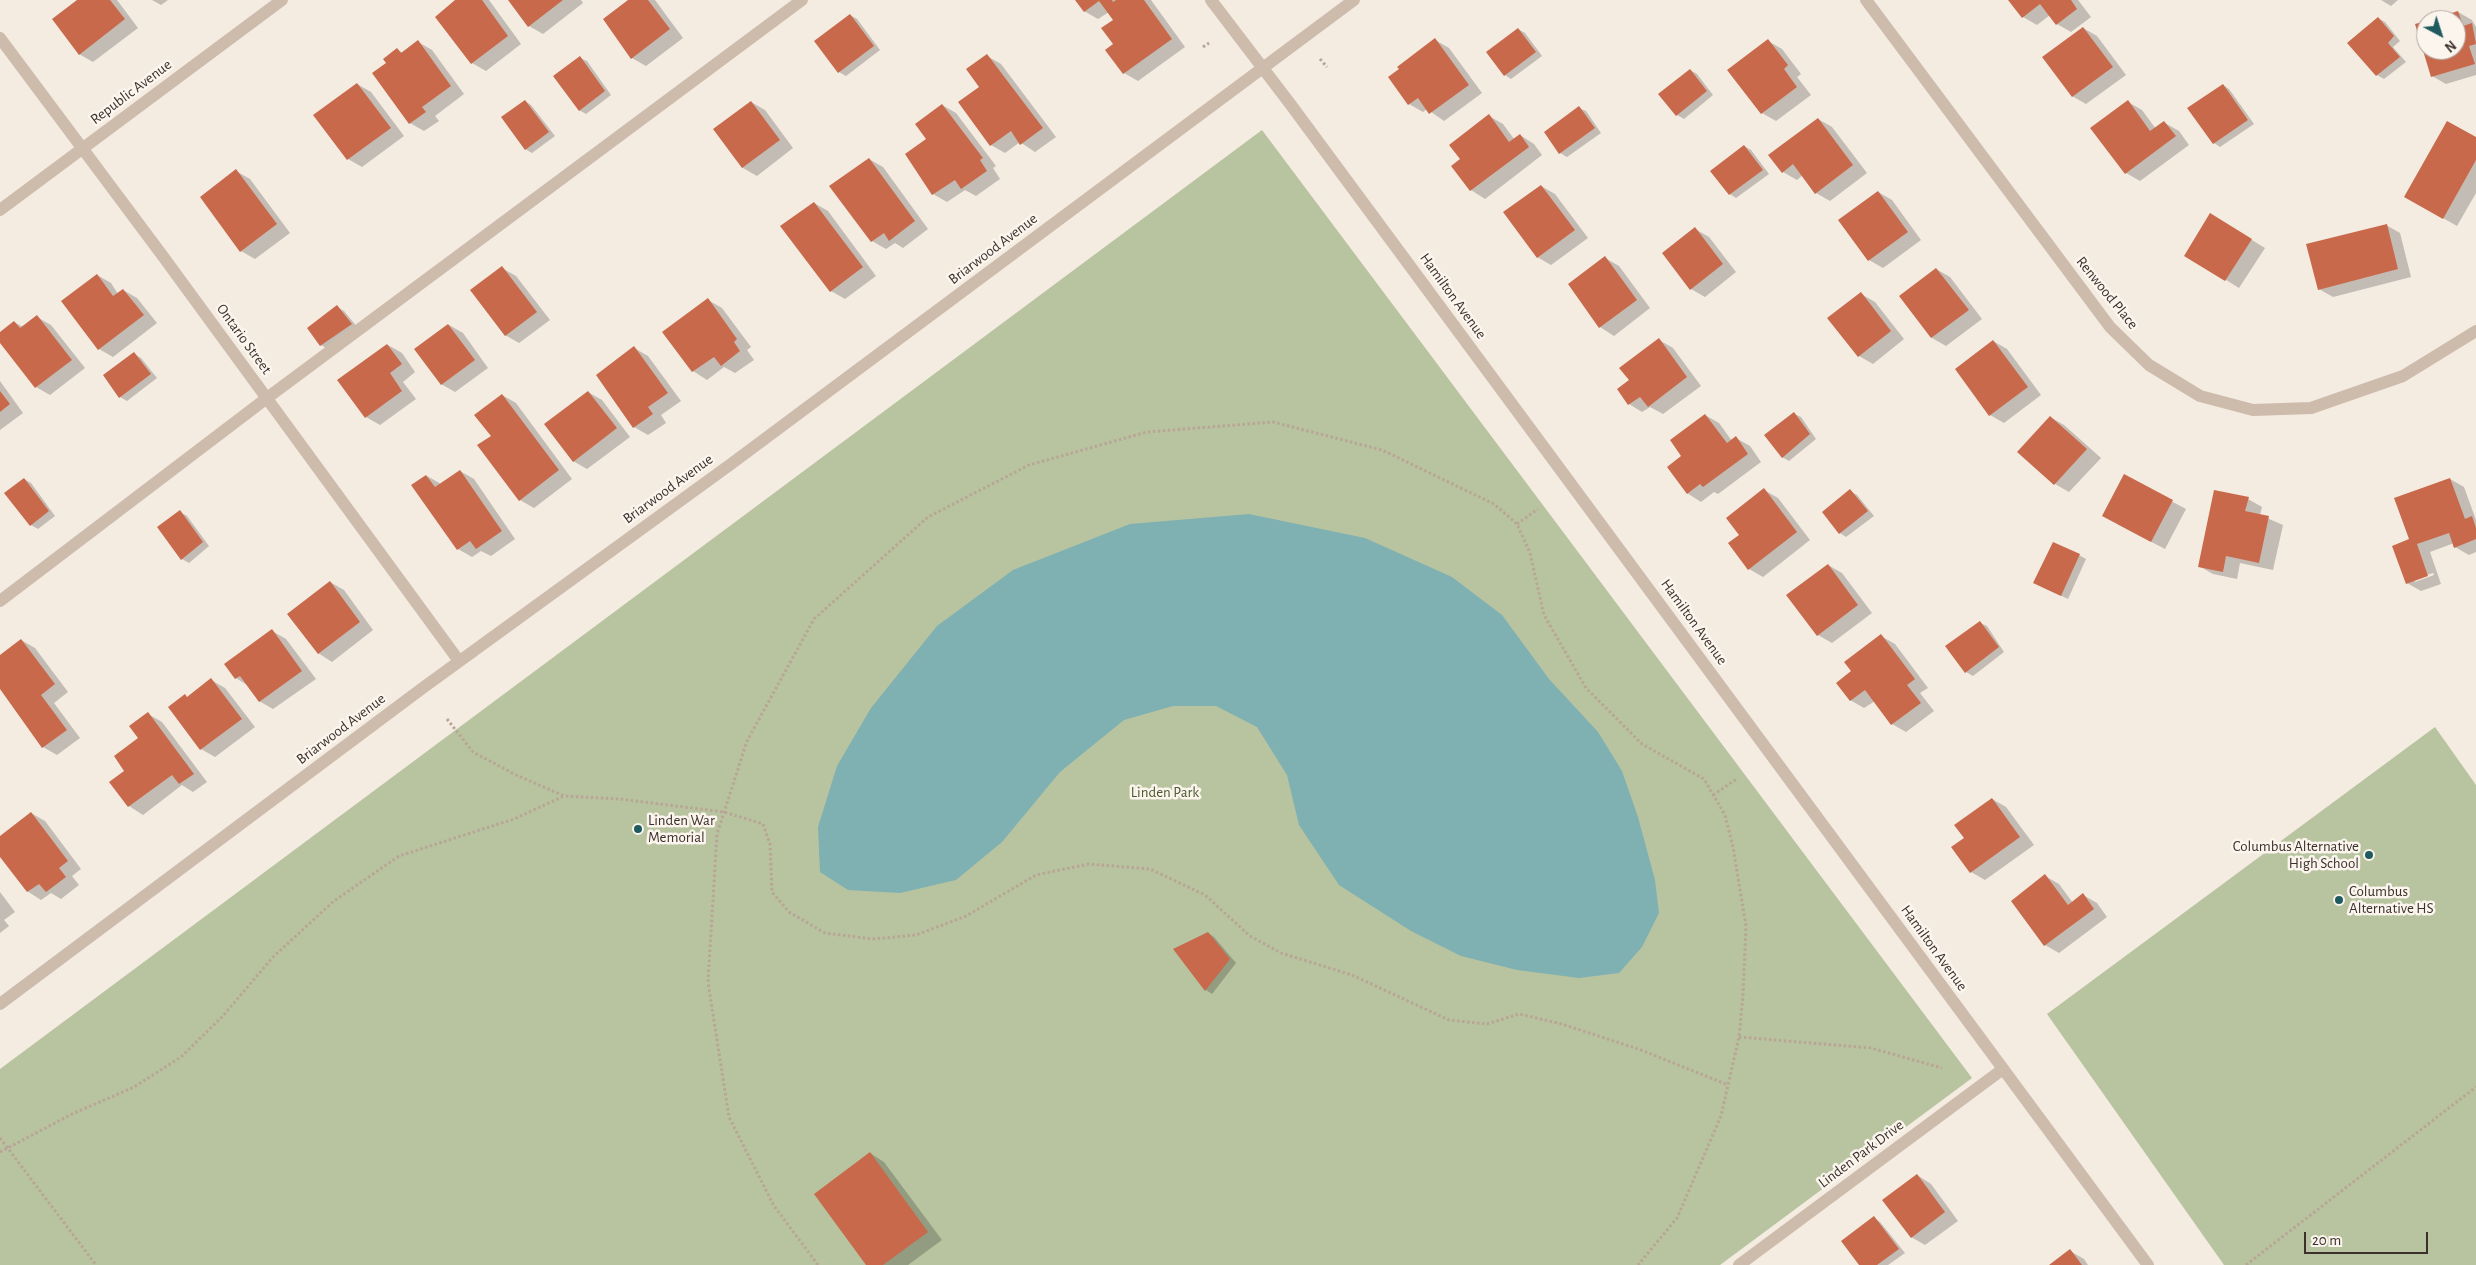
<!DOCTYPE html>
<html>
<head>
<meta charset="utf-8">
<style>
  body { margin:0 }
  #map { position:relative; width:2476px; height:1265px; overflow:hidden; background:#f4ebe1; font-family:"Alegreya Sans",sans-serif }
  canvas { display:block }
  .north { position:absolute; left:2416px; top:10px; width:50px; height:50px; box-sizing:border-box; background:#fbf5ee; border:1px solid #aea6a0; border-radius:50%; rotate:140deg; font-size:14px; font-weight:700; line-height:20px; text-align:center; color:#3b302b }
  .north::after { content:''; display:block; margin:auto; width:18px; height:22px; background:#1f5a5e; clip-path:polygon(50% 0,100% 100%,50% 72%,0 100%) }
  .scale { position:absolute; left:2304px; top:1232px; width:124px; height:22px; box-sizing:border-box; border:2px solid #3b302b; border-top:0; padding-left:6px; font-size:15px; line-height:18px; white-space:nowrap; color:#3b302b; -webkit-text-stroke:4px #fbf5ee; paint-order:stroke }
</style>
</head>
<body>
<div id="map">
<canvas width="2476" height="1265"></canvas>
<div class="north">N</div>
<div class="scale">20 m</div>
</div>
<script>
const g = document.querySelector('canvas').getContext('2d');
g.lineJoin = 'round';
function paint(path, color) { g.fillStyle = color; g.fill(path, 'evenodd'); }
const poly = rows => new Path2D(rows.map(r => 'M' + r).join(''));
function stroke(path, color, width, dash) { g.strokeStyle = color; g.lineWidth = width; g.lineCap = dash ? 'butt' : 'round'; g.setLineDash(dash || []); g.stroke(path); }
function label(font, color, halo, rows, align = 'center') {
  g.font = font + ' "Alegreya Sans",sans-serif'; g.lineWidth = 5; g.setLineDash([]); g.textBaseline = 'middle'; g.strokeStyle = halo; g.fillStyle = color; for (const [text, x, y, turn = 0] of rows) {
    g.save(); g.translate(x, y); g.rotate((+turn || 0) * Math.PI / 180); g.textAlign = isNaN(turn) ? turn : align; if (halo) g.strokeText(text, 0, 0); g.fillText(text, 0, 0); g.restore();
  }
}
const green = poly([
  [1262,130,1972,1078,1720,1265,0,1265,0,1069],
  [2435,727,2476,785,2476,1265,2224,1265,2047,1014]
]);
const water = poly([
  [1249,514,1365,538,1452,577,1502,615,1549,679,1598,732,1622,771,1638,817,1655,880,1659,913,1642,947,1619,973,1579,978,1517,970,1461,956,1411,931,1339,885,1299,825,1287,775,1257,727,1216,706,1173,706,1124,720,1060,772,1002,842,956,880,900,893,848,890,820,872,818,827,837,766,871,708,937,626,1013,570,1130,524]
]);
const shadow = poly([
  [79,0,117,0,138,28,93,62,79,54],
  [152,0,168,0,161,5],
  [457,0,489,0,521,44,486,71,472,63,437,17],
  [509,0,581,0,583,3,543,34,529,26],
  [630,0,655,0,683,38,646,66,632,58],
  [1077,0,1151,0,1185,47,1138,81,1124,73,1115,45,1115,21,1109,12,1098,19,1084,11],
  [2010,0,2078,0,2091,17,2071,32,2057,24,2050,15,2037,25,2023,17],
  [2381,0,2398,0,2391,6],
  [2458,12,2472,20,2476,27,2476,75,2446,84,2432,76,2417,25,2426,22,2426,50,2456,50,2456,20,2433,20],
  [850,15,857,19,880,50,846,76,839,72],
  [2378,18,2385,22,2400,41,2393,47,2406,62,2384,79,2377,75,2349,43],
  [2083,28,2097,36,2126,75,2086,104,2072,96],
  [1518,29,1525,33,1542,56,1511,79,1505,75],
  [1435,40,1449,48,1482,93,1444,121,1427,109,1423,112,1409,104],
  [1768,41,1782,49,1801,74,1797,77,1811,95,1776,121,1762,113,1729,71],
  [418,42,432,50,464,94,435,116,439,121,424,131,410,123,374,73,388,64,398,50,403,53],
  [987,56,1001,64,1056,137,1035,152,1020,142,1005,153,991,145,960,103,981,87],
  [580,58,587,61,611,95,586,114,579,110],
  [1690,70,1697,74,1713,95,1684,119,1677,115],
  [357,84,371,92,404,136,362,167,348,159,315,115],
  [2223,85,2229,89,2254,124,2220,147,2214,143],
  [525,101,531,105,555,136,532,153,525,149],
  [751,102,765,110,793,148,757,176,743,168,714,129],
  [2128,102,2142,110,2156,129,2165,123,2179,131,2189,145,2140,181,2126,173],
  [942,105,956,113,996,166,993,168,1000,179,976,196,965,190,947,202,933,194,928,140],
  [1579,108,1586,111,1601,133,1567,157,1560,153,1545,132],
  [1489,116,1503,124,1514,139,1520,135,1534,144,1542,155,1485,199,1471,190,1452,166,1462,159],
  [1818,119,1832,127,1867,173,1830,201,1816,193,1803,175,1797,180,1783,172],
  [2476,139,2476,193,2457,226,2406,197],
  [1744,146,1751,150,1769,174,1736,198,1730,194],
  [869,159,883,167,928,229,903,248,895,243,886,249,872,241],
  [236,171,250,179,290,233,255,259,241,251],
  [1541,186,1555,194,1588,238,1551,265,1537,257],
  [1878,192,1892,200,1921,240,1883,268,1869,260],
  [814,203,828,211,876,276,845,299,831,291],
  [2224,223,2265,248,2239,288,2186,255],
  [2386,225,2400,233,2411,277,2333,297,2319,289],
  [1695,229,1709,237,1736,272,1705,297,1691,289],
  [1605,258,1619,266,1650,308,1614,336,1600,327,1570,284],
  [502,268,516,276,550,320,519,343,505,335],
  [1936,269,1950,277,1982,319,1946,346,1932,338,1900,296],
  [97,275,111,283,118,294,123,290,137,298,157,323,113,357,99,349],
  [1861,294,1875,302,1904,339,1873,364,1859,356],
  [708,300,722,308,751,347,747,350,754,360,735,373,724,367,707,380,693,371,664,332],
  [337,307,344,311,358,328,328,349,321,345,309,328],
  [37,317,51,325,85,368,50,395,36,387,0,341,0,334,14,322,23,327],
  [449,325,463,333,488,368,455,392,441,384],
  [1659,340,1673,348,1701,386,1663,414,1650,407,1642,412,1629,404],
  [1993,341,2007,349,2041,395,2004,423,1990,415],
  [388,345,402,353,415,372,403,382,416,399,380,425,366,417],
  [634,348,648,356,681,401,661,415,666,423,648,435,634,427],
  [134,354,141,358,157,378,127,401,120,397],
  [0,381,23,413,0,430],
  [588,392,602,400,630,437,587,469,573,461],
  [502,395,516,403,572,479,534,508,520,500,493,436],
  [1794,414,1801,417,1816,439,1789,461,1782,457],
  [1705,415,1719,423,1732,441,1736,438,1750,446,1761,462,1718,494,1714,492,1701,502,1687,493,1682,457],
  [2050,417,2064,425,2101,458,2069,492,2055,484,2019,452],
  [460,471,474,479,515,539,491,556,481,551,472,557,458,549,427,476,441,484],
  [2124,476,2186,509,2165,549,2117,524],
  [24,479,31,483,55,516,38,529,31,525,6,493],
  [2450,479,2464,487,2476,520,2476,552,2469,555,2455,547,2454,543,2430,552,2441,584,2421,591,2407,583,2410,540],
  [2433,573,2434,575,2415,582,2415,579],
  [1764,490,1778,498,1810,540,1763,577,1749,569,1741,535],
  [1850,491,1857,495,1874,516,1846,537,1840,533],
  [2248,499,2262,507,2260,515,2283,525,2273,570,2240,563,2237,579,2213,574,2199,566],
  [180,512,187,516,209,546,189,563,182,559],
  [2079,555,2086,559,2068,599,2042,587],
  [1828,565,1842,573,1872,613,1832,643,1818,635],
  [330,582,344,590,373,630,332,662,318,653],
  [1980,623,1987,626,2004,652,1973,676,1966,672],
  [272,631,286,639,316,679,273,709,259,701,247,685,236,678],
  [1881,636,1895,644,1928,688,1920,693,1934,711,1906,732,1892,724,1875,701,1864,708,1850,700,1853,672],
  [21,640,35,648,68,692,54,703,80,738,57,755,43,747,0,687,0,656],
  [211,680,225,688,255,727,215,757,201,749,170,707,188,698],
  [148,714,162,722,207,782,193,792,182,785,143,815,129,806,126,771],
  [1992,799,2006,807,2034,845,1985,880,1971,872,1953,848,1965,838],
  [31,813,45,821,81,869,72,876,79,885,61,899,51,893,41,900,27,891,0,855,0,837],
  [2045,876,2059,884,2073,903,2083,895,2097,903,2107,917,2059,953,2045,945],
  [0,892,15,912,4,920,9,926,0,933],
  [1208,933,1214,937,1236,963,1212,994,1206,990],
  [870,1153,884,1162,942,1240,908,1265,868,1265],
  [1917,1175,1931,1184,1958,1221,1925,1245,1911,1237],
  [1874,1218,1880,1222,1905,1253,1888,1265,1861,1265],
  [2070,1251,2084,1259,2088,1265,2051,1265]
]);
const building = poly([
  [77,0,110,0,125,19,79,55,52,19],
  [455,0,482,0,508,36,471,64,435,17],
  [508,0,563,0,528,27],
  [628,0,648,0,670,29,631,59,603,19],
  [1075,0,1112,0,1113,2,1116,0,1144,0,1172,39,1123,74,1105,50,1113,44,1101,28,1113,20,1099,1,1084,12],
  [2008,0,2071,0,2077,9,2056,25,2040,4,2022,18],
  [2458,11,2463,26,2472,23,2476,44,2469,46,2475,64,2431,77,2415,24,2426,21,2426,50,2456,50,2456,20,2430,20],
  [850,14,874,46,838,73,814,41],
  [2378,17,2394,36,2388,43,2400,57,2376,76,2347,43],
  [2083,27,2113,67,2072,97,2042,57],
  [1518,28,1536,52,1504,76,1486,52],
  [1435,38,1469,85,1429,114,1418,98,1408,105,1388,77,1399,69,1397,67],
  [1768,39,1788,65,1784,69,1797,87,1761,114,1727,70],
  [418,40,451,86,422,107,426,112,409,124,372,73,386,63,383,59,397,48,401,53],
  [987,54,1043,128,1020,145,1011,131,990,146,958,102,979,87,966,69],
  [580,56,605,91,579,111,553,76],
  [1690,69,1707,91,1676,116,1658,94],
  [357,83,391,128,347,160,313,115],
  [2223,84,2248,120,2213,144,2187,108],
  [525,100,549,132,525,150,501,117],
  [2128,100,2150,131,2164,121,2176,136,2125,174,2090,128],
  [751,101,780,140,742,168,713,129],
  [942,104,983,158,980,160,987,171,961,189,955,180,932,195,905,154,926,139,915,124],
  [1579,106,1595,128,1559,154,1544,132],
  [1489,114,1509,142,1520,134,1529,147,1470,191,1451,166,1460,159,1449,145],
  [1818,118,1853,165,1815,194,1793,164,1782,173,1768,155],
  [2447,121,2476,137,2476,160,2443,219,2404,197],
  [1744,145,1763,170,1729,195,1710,171],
  [869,158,915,221,889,241,884,233,871,242,829,186],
  [236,169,277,224,240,252,200,197],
  [1541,185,1575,230,1537,258,1503,212],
  [1878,191,1908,232,1868,261,1838,220],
  [814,202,863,267,830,292,780,226],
  [2210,213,2252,239,2225,281,2184,256],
  [2387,224,2398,269,2318,290,2306,244],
  [1695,227,1723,264,1690,290,1662,253],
  [1605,256,1637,300,1599,328,1568,284],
  [502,266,537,312,505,336,470,290],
  [1936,268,1969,310,1931,338,1899,296],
  [97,274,113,296,123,289,144,315,98,350,61,301],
  [1861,292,1891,331,1858,357,1827,318],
  [708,298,737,339,734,342,740,351,721,366,714,357,692,372,662,332],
  [337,305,352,324,320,346,307,328],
  [37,315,72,360,35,388,0,343,0,332,14,321,20,328],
  [448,324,475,360,441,385,414,349],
  [1659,338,1687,377,1648,407,1640,397,1628,405,1617,389,1629,380,1619,368],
  [1993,340,2028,387,1989,416,1955,369],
  [387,344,402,364,390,373,402,391,365,418,337,380],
  [634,346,668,393,648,407,653,414,633,428,596,375],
  [134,352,151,374,119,398,103,375],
  [0,391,10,404,0,412],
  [588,391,617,428,573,462,544,424],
  [502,394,559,470,519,501,477,445,491,436,474,415],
  [1794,412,1810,434,1782,458,1764,435],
  [1705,414,1727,443,1736,436,1748,454,1703,487,1700,484,1687,494,1667,467,1681,456,1670,440],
  [2050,416,2087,449,2054,485,2017,452],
  [460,470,502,531,476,549,470,541,457,550,411,485,426,475,435,487],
  [2124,474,2173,500,2151,542,2102,516],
  [24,478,49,511,30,526,4,493],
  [2450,478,2465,519,2472,516,2476,528,2476,539,2454,548,2449,533,2417,544,2428,576,2406,584,2392,546,2409,539,2394,498],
  [1764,488,1797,532,1748,570,1728,543,1739,535,1726,518],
  [1850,489,1868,511,1839,534,1822,512],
  [2214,490,2249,497,2245,511,2269,516,2259,563,2226,556,2223,572,2198,567],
  [180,510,203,542,181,560,157,527],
  [2053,542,2080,554,2061,596,2033,583],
  [1828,564,1858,605,1817,636,1786,595],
  [330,581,360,622,318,654,287,614],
  [1980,621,1999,647,1965,673,1945,646],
  [272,629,302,671,259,702,240,676,235,679,224,664],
  [1881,634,1915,679,1907,685,1921,703,1891,725,1865,690,1850,701,1836,683,1851,671,1844,662],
  [21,639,55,684,41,695,67,730,42,748,0,689,0,655],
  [211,678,242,719,200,750,168,707,185,694,187,697],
  [148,712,194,774,179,784,172,775,128,807,109,782,124,771,114,756,138,738,129,726],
  [1992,798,2020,837,1970,873,1951,847,1964,838,1954,825],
  [31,812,68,861,59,868,66,877,46,892,39,884,27,892,0,857,0,836],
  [2045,874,2068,905,2083,893,2094,909,2044,946,2011,901],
  [1208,932,1230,959,1205,991,1173,949],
  [870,1152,928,1232,883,1265,866,1265,814,1194],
  [1917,1174,1945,1212,1911,1238,1882,1200],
  [1874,1216,1899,1249,1877,1265,1859,1265,1841,1241],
  [2070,1249,2082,1265,2049,1265]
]);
const path = poly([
  [1203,47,1209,43],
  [1320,59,1327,67],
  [1517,524,1538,509],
  [447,719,473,752,514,774,564,796,620,799,724,812,763,824,770,844,772,892,789,912,825,933,873,939,916,935,966,916,1036,875,1089,864,1150,869,1205,895,1250,936,1281,953,1352,975,1449,1020,1487,1024,1519,1014,1562,1024,1641,1050,1728,1085],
  [1713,795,1738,778],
  [1739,1037,1871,1048,1942,1068],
  [0,1138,96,1265],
  [0,1152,72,1114,134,1087,181,1057,222,1017,273,957,334,901,399,856,514,819,564,796],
  [818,1265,774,1206,729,1117,708,982,717,834,747,741,814,619,928,517,1029,465,1147,432,1273,422,1382,450,1494,504,1517,524,1530,553,1544,615,1586,688,1642,744,1704,779,1725,815,1733,847,1746,926,1743,995,1739,1037,1721,1116,1677,1218,1638,1265],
  [2246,1265,2476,1087]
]);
const lane = poly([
  [0,601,267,398,802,0],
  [1739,1265,2003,1069]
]);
const street = poly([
  [1211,0,1291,105,2148,1265],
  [1866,0,2110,327,2149,365,2200,396,2253,410,2311,408,2403,376,2476,331],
  [0,38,162,255,459,661],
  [0,210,282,0],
  [0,1004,424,687,731,464,1354,0]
]);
const markers = [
  [638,829,5,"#1f5a5e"],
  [2369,855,5,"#1f5a5e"],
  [2339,900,5,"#1f5a5e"]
];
const streetNames = [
  ["Republic Avenue",131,92,-37],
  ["Briarwood Avenue",993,249,-37],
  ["Renwood Place",2107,293,51],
  ["Hamilton Avenue",1453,296,54],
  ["Ontario Street",244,339,54],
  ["Briarwood Avenue",668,489,-36],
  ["Hamilton Avenue",1694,622,54],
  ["Briarwood Avenue",341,729,-37],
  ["Hamilton Avenue",1934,948,54],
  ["Linden Park Drive",1861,1154,-37]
];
const parkNames = [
  ["Linden Park",1165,792]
];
const poiNames = [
  ["Linden War",648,820],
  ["Memorial",648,837],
  ["Columbus Alternative",2359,846,"right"],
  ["High School",2359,863,"right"],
  ["Columbus",2349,891],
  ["Alternative HS",2349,908]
];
paint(green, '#b8c4a0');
paint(water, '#7fb0b2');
paint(shadow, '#0003');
paint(building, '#c8694b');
stroke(path, '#b9a596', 3, [2.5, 2.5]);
stroke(lane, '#cdbbac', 12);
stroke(street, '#cdbbac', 12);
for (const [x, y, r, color] of markers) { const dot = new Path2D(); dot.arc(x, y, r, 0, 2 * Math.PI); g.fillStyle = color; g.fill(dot); stroke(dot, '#fbf5ee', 2); }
label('15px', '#3b302b', '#fbf5ee', streetNames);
label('15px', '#4a5a2e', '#fbf5ee', parkNames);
label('15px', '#3b302b', '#fbf5ee', poiNames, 'left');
</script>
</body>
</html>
